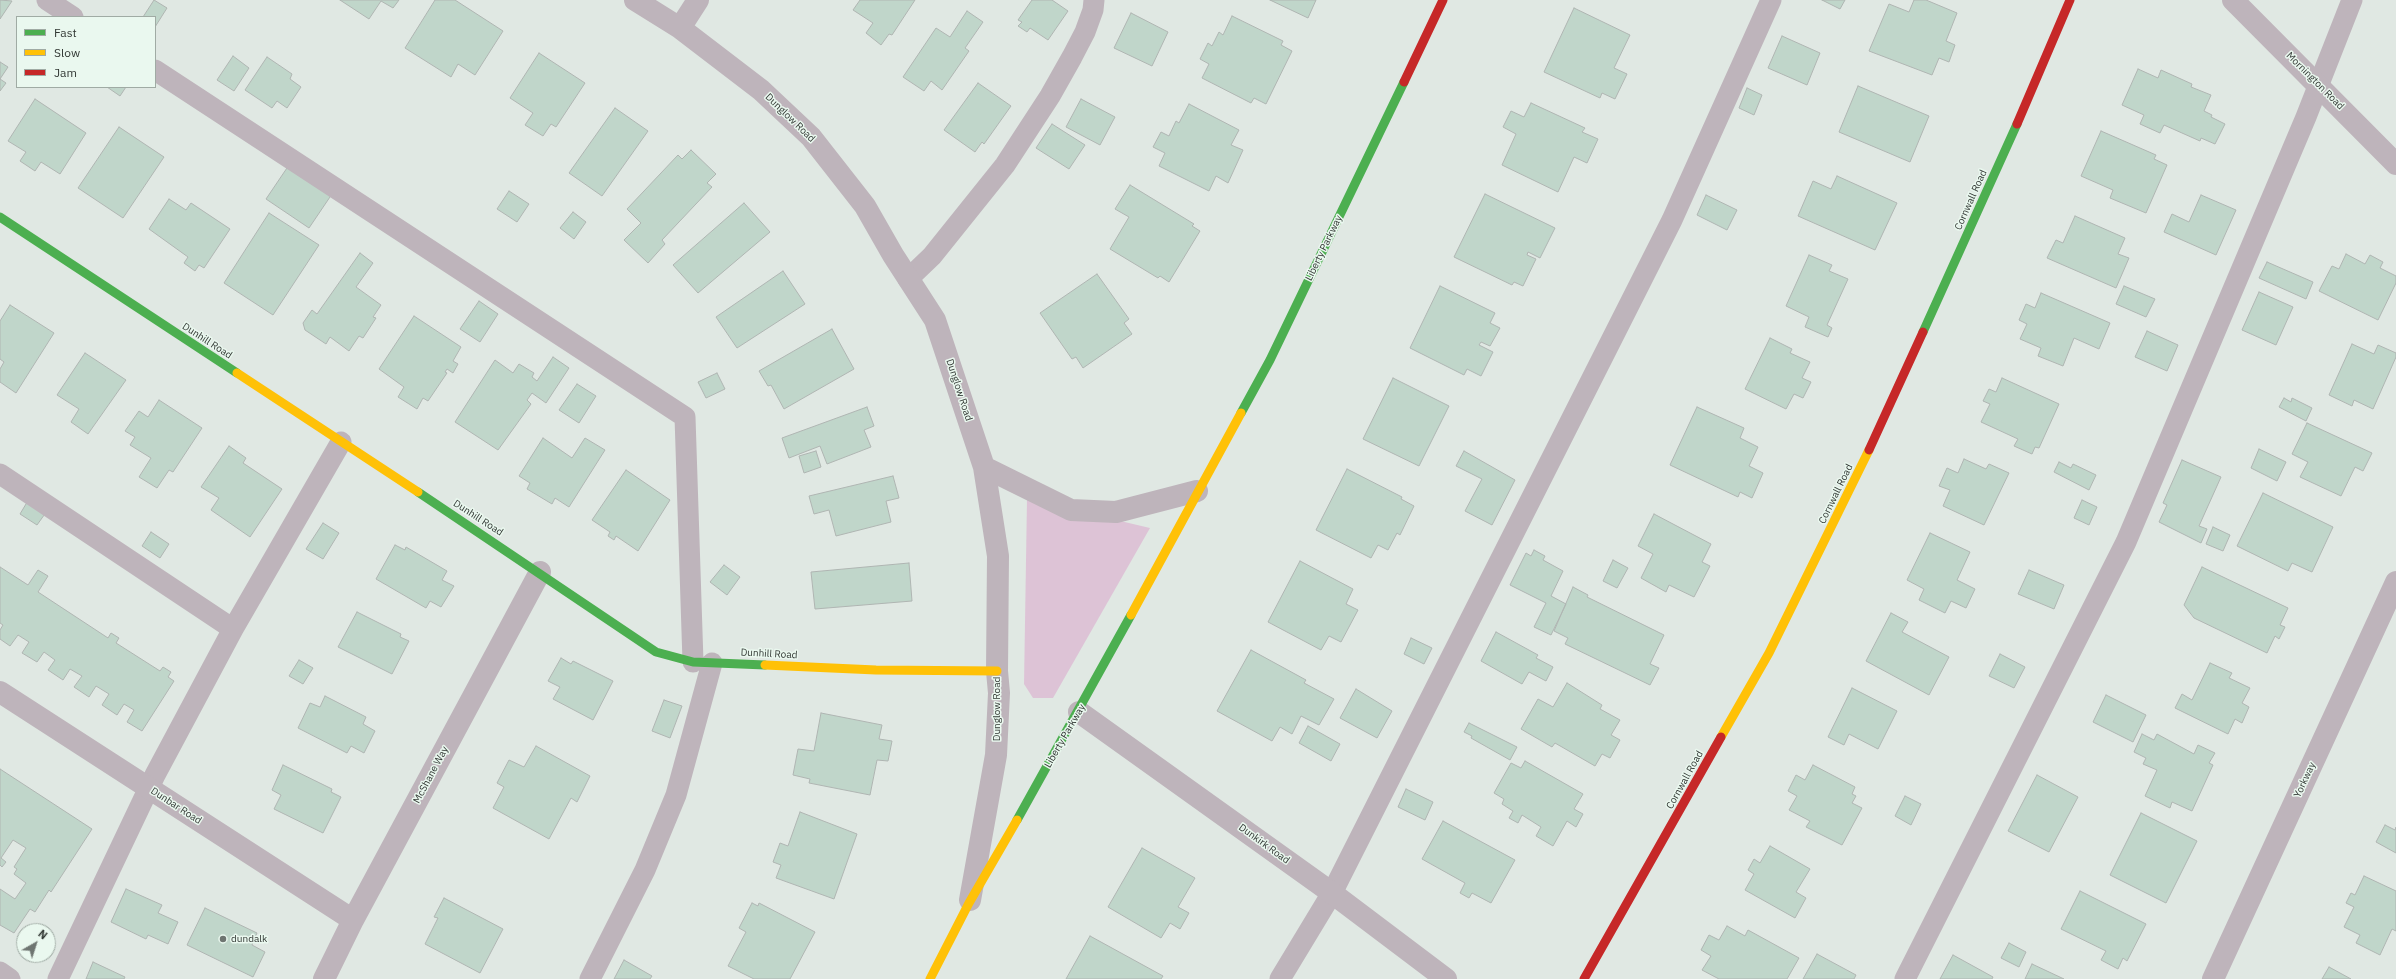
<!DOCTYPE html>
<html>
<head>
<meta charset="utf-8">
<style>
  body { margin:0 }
  #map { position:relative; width:2396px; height:979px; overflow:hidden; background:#e0e8e3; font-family:"IBM Plex Sans",sans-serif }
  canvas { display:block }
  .legend { position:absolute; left:16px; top:16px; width:140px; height:72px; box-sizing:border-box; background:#eaf8ef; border:1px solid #a0aba4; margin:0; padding:5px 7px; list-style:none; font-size:12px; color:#313733 }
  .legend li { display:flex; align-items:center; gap:8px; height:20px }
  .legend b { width:20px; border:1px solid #a0aba4 }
  .north { position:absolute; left:16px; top:923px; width:40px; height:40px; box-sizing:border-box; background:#eaf8ef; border:1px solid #a0aba4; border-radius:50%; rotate:39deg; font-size:11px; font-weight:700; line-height:16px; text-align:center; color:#313733 }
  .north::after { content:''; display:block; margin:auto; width:14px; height:18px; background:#6e7571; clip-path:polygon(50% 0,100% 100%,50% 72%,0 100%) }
</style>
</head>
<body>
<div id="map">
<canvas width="2396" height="979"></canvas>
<ul class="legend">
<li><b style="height:5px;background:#4caf50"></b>Fast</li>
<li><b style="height:5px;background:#ffc107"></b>Slow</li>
<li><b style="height:5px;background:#c62828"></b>Jam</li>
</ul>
<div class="north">N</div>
</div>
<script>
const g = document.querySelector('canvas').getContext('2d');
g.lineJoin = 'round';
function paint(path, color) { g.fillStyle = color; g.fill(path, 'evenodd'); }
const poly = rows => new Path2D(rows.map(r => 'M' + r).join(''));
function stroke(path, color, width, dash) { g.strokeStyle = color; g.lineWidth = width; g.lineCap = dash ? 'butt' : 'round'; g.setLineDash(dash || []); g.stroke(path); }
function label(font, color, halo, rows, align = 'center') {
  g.font = font + ' "IBM Plex Sans",sans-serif'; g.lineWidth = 3; g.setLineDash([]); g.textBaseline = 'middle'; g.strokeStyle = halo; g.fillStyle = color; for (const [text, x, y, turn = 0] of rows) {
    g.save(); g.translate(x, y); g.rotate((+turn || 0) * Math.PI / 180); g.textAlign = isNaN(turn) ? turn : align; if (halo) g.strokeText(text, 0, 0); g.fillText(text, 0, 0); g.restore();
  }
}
const green = poly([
  [1027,499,1150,528,1053,698,1033,698,1024,684]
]);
const building = poly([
  [0,0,12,1,0,19,0,0],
  [154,0,167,8,155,27,155,17,143,17,154,0],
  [340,0,399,0,393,8,381,1,369,19,340,0],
  [435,0,455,0,503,31,475,75,458,64,451,77,405,48,435,0],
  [860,0,915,0,892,35,889,34,881,45,866,33,873,23,853,10,860,0],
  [1032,0,1052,0,1068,11,1048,40,1030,28,1027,32,1018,26,1022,22,1018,20,1032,0],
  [1270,0,1316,0,1308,18,1270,0],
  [1822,0,1845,0,1840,9,1822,0],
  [1914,0,1926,0,1957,13,1946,41,1955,45,1949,62,1939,58,1932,75,1869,51,1889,4,1909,12,1914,0],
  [1574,8,1630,35,1614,68,1627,74,1615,99,1602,93,1600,98,1544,72,1574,8],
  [967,11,983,22,965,48,969,51,942,90,931,81,924,91,903,77,936,28,950,37,967,11],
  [1131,13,1168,32,1152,66,1114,48,1131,13],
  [1232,16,1283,41,1281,45,1292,51,1266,104,1254,98,1251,103,1202,78,1209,64,1200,59,1208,43,1212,46,1219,32,1223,35,1232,16],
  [1782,36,1820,53,1807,85,1768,68,1782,36],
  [539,53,585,83,556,127,551,124,543,136,525,125,533,113,510,98,539,53],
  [233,56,249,68,234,91,217,80,233,56],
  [267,57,292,74,290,79,301,87,287,108,277,101,272,108,245,90,267,57],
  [0,62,8,67,0,79,6,83,0,91,0,62],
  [2138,69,2158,78,2161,70,2192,84,2191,87,2211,95,2204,111,2212,115,2211,117,2225,124,2215,144,2201,138,2200,141,2164,125,2160,133,2140,124,2144,115,2122,105,2138,69],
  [978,83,1011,106,984,144,982,142,975,152,944,130,978,83],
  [1858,86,1929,116,1910,162,1839,132,1858,86],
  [107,87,126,87,120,96,107,87],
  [1747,88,1762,95,1754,115,1739,108,1747,88],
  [35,99,86,133,60,174,41,162,35,171,20,161,26,152,8,141,35,99],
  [1081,99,1115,117,1100,145,1066,127,1081,99],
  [1531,103,1585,128,1582,132,1598,139,1587,163,1574,157,1558,192,1502,165,1516,134,1503,127,1511,111,1524,117,1531,103],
  [1189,104,1239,130,1231,145,1243,150,1228,183,1216,176,1209,191,1159,166,1165,153,1153,147,1161,132,1169,136,1176,121,1179,123,1189,104],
  [615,108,648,131,602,196,569,173,615,108],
  [1052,124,1085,145,1069,169,1036,148,1052,124],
  [119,127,164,157,123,218,78,188,119,127],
  [2101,131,2156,155,2154,159,2167,165,2146,213,2110,198,2113,190,2081,176,2101,131],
  [691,150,716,174,707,183,712,187,662,240,665,244,648,263,624,240,641,223,627,209,678,155,682,159,691,150],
  [289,165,332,194,309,228,266,199,289,165],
  [1837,176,1897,203,1875,250,1798,216,1813,181,1831,189,1837,176],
  [1130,185,1194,224,1192,226,1200,231,1169,282,1160,276,1158,278,1110,249,1129,217,1115,209,1130,185],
  [509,191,529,204,517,222,497,209,509,191],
  [1485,194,1555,228,1540,258,1528,252,1527,255,1536,259,1523,286,1514,282,1512,285,1454,257,1485,194],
  [1706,195,1737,210,1727,230,1697,215,1706,195],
  [2201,195,2236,210,2216,255,2164,232,2172,214,2189,222,2201,195],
  [169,199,186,210,191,203,230,229,204,268,199,265,195,271,184,263,188,257,149,229,169,199],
  [744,203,770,232,698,293,673,265,744,203],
  [573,212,586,222,574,239,560,228,573,212],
  [269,213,319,245,273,315,224,283,269,213],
  [2075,216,2125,238,2118,254,2129,258,2116,288,2047,258,2056,240,2063,243,2075,216],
  [360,253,373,263,356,287,381,305,373,317,376,318,363,338,359,336,349,351,330,337,326,344,305,330,303,323,312,310,317,314,360,253],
  [2346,254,2365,264,2370,255,2383,262,2380,268,2396,276,2396,283,2378,320,2319,291,2332,266,2339,269,2346,254],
  [1809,255,1832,265,1829,271,1848,279,1827,325,1832,328,1828,337,1805,327,1809,317,1786,306,1809,255],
  [2267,262,2313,282,2306,299,2259,278,2267,262],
  [783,271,805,304,737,348,716,317,783,271],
  [1097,274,1129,319,1124,323,1132,334,1083,368,1076,357,1072,359,1040,313,1097,274],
  [1440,286,1495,313,1490,323,1500,328,1490,346,1481,342,1479,345,1493,352,1481,376,1467,369,1464,375,1410,348,1440,286],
  [2124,286,2155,299,2146,317,2116,304,2124,286],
  [2259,292,2293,307,2276,345,2242,330,2259,292],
  [2041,293,2110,323,2099,349,2074,338,2063,366,2038,356,2041,348,2020,339,2027,324,2019,320,2026,304,2035,308,2041,293],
  [479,301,498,314,480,342,460,329,479,301],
  [10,305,54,333,16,393,0,382,0,369,4,362,0,359,0,321,10,305],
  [414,316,461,347,453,361,458,364,453,373,447,369,445,372,447,373,428,401,423,398,417,409,398,397,404,387,379,369,414,316],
  [832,329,854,369,784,409,771,385,768,386,759,371,832,329],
  [2147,331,2178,345,2167,371,2135,357,2147,331],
  [1770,338,1792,349,1790,353,1810,362,1802,378,1811,382,1803,398,1794,394,1786,409,1745,389,1770,338],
  [2352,344,2374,354,2378,345,2396,353,2396,357,2373,409,2354,400,2352,406,2329,395,2352,344],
  [85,353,126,380,88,434,71,422,79,409,57,395,85,353],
  [553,357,569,368,546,403,532,393,527,400,531,404,498,450,455,422,495,360,513,373,519,364,534,373,532,377,537,381,553,357],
  [717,373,725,389,706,398,698,382,717,373],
  [1393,378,1449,406,1419,466,1363,439,1393,378],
  [2002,378,2059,404,2039,448,2035,447,2032,454,2014,446,2018,439,1981,422,1990,404,1983,401,1989,389,1996,392,2002,378],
  [577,384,596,396,579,423,559,410,577,384],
  [2284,398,2291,402,2292,398,2312,408,2306,421,2279,407,2284,398],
  [159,400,202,428,173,472,169,470,157,488,139,477,151,458,130,445,135,437,125,431,139,411,148,417,159,400],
  [867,407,874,426,864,430,871,447,827,464,820,446,789,458,782,438,867,407],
  [1697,407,1744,428,1740,438,1758,447,1749,466,1763,473,1752,498,1740,492,1738,497,1670,465,1697,407],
  [2307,423,2372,453,2363,471,2355,467,2341,496,2300,477,2308,462,2292,454,2307,423],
  [543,438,572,458,585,438,605,450,569,507,555,498,552,504,527,489,530,483,519,476,543,438],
  [229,446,246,458,243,463,282,489,250,537,211,510,219,498,201,487,229,446],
  [2259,449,2286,462,2277,481,2251,468,2259,449],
  [816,451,821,467,804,473,799,456,816,451],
  [1464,451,1515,480,1492,525,1465,511,1482,479,1456,466,1464,451],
  [1964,459,1986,469,1989,464,2009,473,1984,525,1943,506,1950,490,1939,486,1947,468,1958,473,1964,459],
  [2182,460,2221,477,2199,526,2207,529,2201,543,2159,522,2167,505,2163,503,2182,460],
  [2059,462,2071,468,2073,464,2096,475,2089,490,2054,472,2059,462],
  [1347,469,1402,497,1401,499,1414,506,1400,535,1397,533,1388,550,1378,545,1371,558,1316,530,1347,469],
  [626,470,670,500,638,551,616,536,614,540,608,536,610,532,592,520,626,470],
  [893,476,899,498,886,501,891,522,836,536,829,510,814,514,809,496,893,476],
  [2263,493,2333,527,2312,572,2292,563,2288,571,2237,546,2263,493],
  [29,499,47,511,37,525,20,514,29,499],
  [2082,500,2097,507,2089,525,2074,518,2082,500],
  [1654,514,1711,544,1702,562,1710,566,1694,597,1669,585,1666,592,1641,578,1653,554,1638,546,1654,514],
  [323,523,339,533,323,559,306,549,323,523],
  [2213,527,2230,535,2223,551,2206,544,2213,527],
  [151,532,169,544,160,558,142,546,151,532],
  [1930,533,1970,552,1957,580,1975,589,1966,608,1951,601,1945,613,1919,600,1924,589,1907,580,1930,533],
  [395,545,405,550,406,547,447,571,442,580,454,586,441,607,430,601,426,608,376,579,395,545],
  [1534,550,1545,556,1543,560,1563,571,1551,596,1566,604,1551,635,1534,627,1546,603,1510,585,1526,553,1531,556,1534,550],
  [1613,560,1628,568,1617,588,1603,581,1613,560],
  [1300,561,1353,589,1346,604,1358,610,1341,642,1329,636,1321,650,1268,622,1300,561],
  [909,563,912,601,815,609,811,572,909,563],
  [724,565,740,577,727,595,710,582,724,565],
  [0,567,28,585,38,570,48,576,38,592,108,638,111,633,119,638,116,643,160,671,163,667,171,672,168,677,174,681,142,731,127,722,134,710,124,704,117,715,102,705,109,694,96,686,89,697,74,687,82,676,70,669,63,680,48,670,55,660,44,652,37,662,22,653,29,642,18,635,10,646,0,639,0,630,3,625,0,623,0,567],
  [2202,567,2288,608,2280,625,2285,627,2279,639,2275,636,2267,653,2194,618,2184,605,2202,567],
  [2029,570,2064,585,2054,609,2018,594,2029,570],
  [1573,587,1588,595,1587,597,1664,635,1650,664,1659,668,1650,685,1565,644,1568,638,1554,631,1573,587],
  [357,612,401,634,400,637,409,641,392,674,338,647,357,612],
  [1891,613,1908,622,1902,632,1949,657,1929,695,1866,661,1891,613],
  [1496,632,1538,655,1536,658,1553,667,1546,681,1529,672,1522,684,1481,661,1496,632],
  [1411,638,1432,648,1424,664,1404,654,1411,638],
  [1251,650,1306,680,1304,683,1334,699,1319,725,1301,716,1292,734,1280,727,1272,741,1217,711,1251,650],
  [2000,654,2025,667,2014,688,1989,676,2000,654],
  [561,658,571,664,573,661,613,681,593,720,553,699,560,687,548,681,561,658],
  [299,660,313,668,303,684,289,676,299,660],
  [2210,663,2232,673,2229,678,2250,688,2242,703,2249,707,2242,723,2235,719,2228,734,2175,708,2182,694,2192,700,2210,663],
  [1567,683,1602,705,1600,709,1620,720,1611,735,1620,740,1610,758,1602,754,1595,766,1555,743,1552,747,1521,729,1538,699,1553,707,1567,683],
  [1852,688,1897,711,1878,749,1849,734,1844,745,1828,737,1852,688],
  [1356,689,1392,711,1377,738,1340,718,1356,689],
  [2106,695,2146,715,2133,742,2093,722,2106,695],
  [325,696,366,717,363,724,375,731,364,753,351,746,347,753,298,728,310,703,320,707,325,696],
  [664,700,682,706,670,738,652,731,664,700],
  [821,713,882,725,879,739,892,741,888,761,877,760,870,795,809,783,810,779,793,775,798,749,814,751,821,713],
  [1469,723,1517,747,1510,760,1471,738,1472,736,1464,732,1469,723],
  [1308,726,1340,744,1331,761,1299,743,1308,726],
  [2142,734,2154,740,2157,734,2194,754,2198,745,2215,753,2209,763,2213,765,2192,811,2172,802,2170,808,2145,796,2157,770,2143,764,2146,758,2134,752,2142,734],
  [536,746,590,776,577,802,571,798,549,839,493,808,504,787,497,783,509,760,524,767,536,746],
  [1525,761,1583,794,1574,809,1583,814,1576,827,1567,821,1553,846,1536,836,1541,827,1522,815,1518,823,1509,818,1513,811,1502,804,1504,799,1494,793,1511,763,1521,768,1525,761],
  [283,765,332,789,331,792,341,797,323,833,274,809,281,795,272,790,283,765],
  [1813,765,1855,787,1852,794,1856,796,1852,803,1862,808,1842,845,1806,827,1810,821,1789,810,1797,796,1788,791,1796,775,1805,780,1813,765],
  [0,769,92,829,51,892,49,890,35,912,30,909,14,933,0,925,0,889,15,899,26,883,14,874,17,869,14,867,26,848,13,840,1,858,6,862,2,867,0,865,0,769],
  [2037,775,2078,797,2049,852,2008,831,2037,775],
  [1406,789,1433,802,1425,820,1398,807,1406,789],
  [1905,796,1921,804,1911,825,1895,816,1905,796],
  [800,812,857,834,834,899,776,878,781,865,773,862,780,843,788,846,800,812],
  [2141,813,2197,841,2166,903,2110,875,2141,813],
  [1443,821,1515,860,1491,903,1472,893,1469,898,1460,893,1465,883,1422,859,1443,821],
  [2385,825,2395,830,2396,827,2396,853,2376,842,2385,825],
  [1770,846,1810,869,1796,892,1806,898,1795,918,1745,890,1754,874,1748,870,1754,859,1760,863,1770,846],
  [1142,848,1195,878,1178,907,1189,913,1180,929,1170,923,1161,938,1108,907,1142,848],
  [2364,876,2396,891,2396,931,2392,929,2380,955,2356,943,2360,935,2344,927,2354,907,2346,903,2351,893,2355,895,2364,876],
  [126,889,162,905,158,913,178,922,168,944,148,935,146,939,111,922,126,889],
  [2080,891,2146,924,2127,961,2123,958,2118,969,2101,960,2106,951,2061,929,2080,891],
  [444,898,503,929,480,973,425,944,438,918,434,917,444,898],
  [752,903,758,906,759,903,815,932,790,979,754,979,728,966,746,932,739,928,752,903],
  [205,908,257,933,252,945,265,952,253,977,187,945,205,908],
  [1727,926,1745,936,1748,930,1799,958,1787,979,1719,979,1702,970,1711,956,1701,950,1709,935,1719,940,1727,926],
  [1090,936,1163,976,1161,979,1066,979,1090,936],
  [2009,943,2026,952,2019,967,2001,958,2009,943],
  [1817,954,1856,975,1854,979,1803,979,1817,954],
  [1953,955,1993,977,1992,979,1940,979,1953,955],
  [624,960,652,976,650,979,614,979,624,960],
  [93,962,125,977,124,979,86,979,93,962],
  [2032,964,2064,979,2025,979,2032,964],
  [2329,967,2351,979,2322,979,2329,967]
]);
const lane = poly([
  [47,0,73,17],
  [155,70,685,417,693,662],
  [908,279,932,256,1005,165,1050,96,1072,57,1085,32,1093,10,1094,0],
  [0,474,233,629],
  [0,972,10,979],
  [58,979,155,775,233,629,341,442],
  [590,979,645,870,676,795,712,663],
  [1280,979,1332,893,1672,220,1771,0],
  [1905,979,2126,542,2306,117,2352,0]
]);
const street = poly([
  [635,0,680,28,761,90,811,137,865,206,893,255,935,320,984,467,998,556,997,671,999,693,996,755,970,900],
  [2233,0,2396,164],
  [680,28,698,0],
  [984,467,1071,510,1116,512,1197,491],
  [0,692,353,920],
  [1079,712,1332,893,1446,979],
  [324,979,353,920,540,572],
  [2213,979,2396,582]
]);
const fast = poly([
  [0,217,237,373],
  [1923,332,2017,124],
  [1241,413,1270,360,1404,82],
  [418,492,656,652,693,662,765,665],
  [1017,820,1131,615]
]);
const slow = poly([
  [237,373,418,492],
  [1131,615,1241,413],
  [765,665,876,670,997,671],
  [1721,737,1769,653,1869,450],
  [930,979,969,903,1017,820]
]);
const jam = poly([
  [1404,82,1443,0],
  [2017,124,2070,0],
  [1869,450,1923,332],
  [1584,979,1721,737]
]);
const markers = [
  [223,939,4,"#6e7571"]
];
const streetNames = [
  ["Mornington Road",2315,81,45],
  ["Dunglow Road",790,118,44],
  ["Cornwall Road",1971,200,-66],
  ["Liberty Parkway",1324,248,-64],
  ["Dunhill Road",207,341,33],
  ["Dunglow Road",959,390,72],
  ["Cornwall Road",1836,494,-64],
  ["Dunhill Road",478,518,33],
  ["Dunhill Road",769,654,3],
  ["Dunglow Road",997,709,-90],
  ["Liberty Parkway",1065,736,-60],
  ["McShane Way",431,775,-62],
  ["Cornwall Road",1685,780,-61],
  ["Yorkway",2305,780,-65],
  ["Dunbar Road",176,806,33],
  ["Dunkirk Road",1264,844,36]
];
const poiNames = [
  ["dundalk",231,939]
];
paint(green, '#ddc3d6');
paint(building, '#c0d6ca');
stroke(building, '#afb5b2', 1);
stroke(lane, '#beb4bb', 21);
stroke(street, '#beb4bb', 22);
stroke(fast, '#4caf50', 9);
stroke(slow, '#ffc107', 9);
stroke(jam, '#c62828', 9);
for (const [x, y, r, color] of markers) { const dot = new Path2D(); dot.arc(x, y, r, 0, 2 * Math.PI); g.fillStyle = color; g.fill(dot); stroke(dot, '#eaf8ef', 1.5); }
label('10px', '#313733', '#eaf8ef', streetNames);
label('10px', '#313733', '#eaf8ef', poiNames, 'left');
</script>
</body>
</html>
